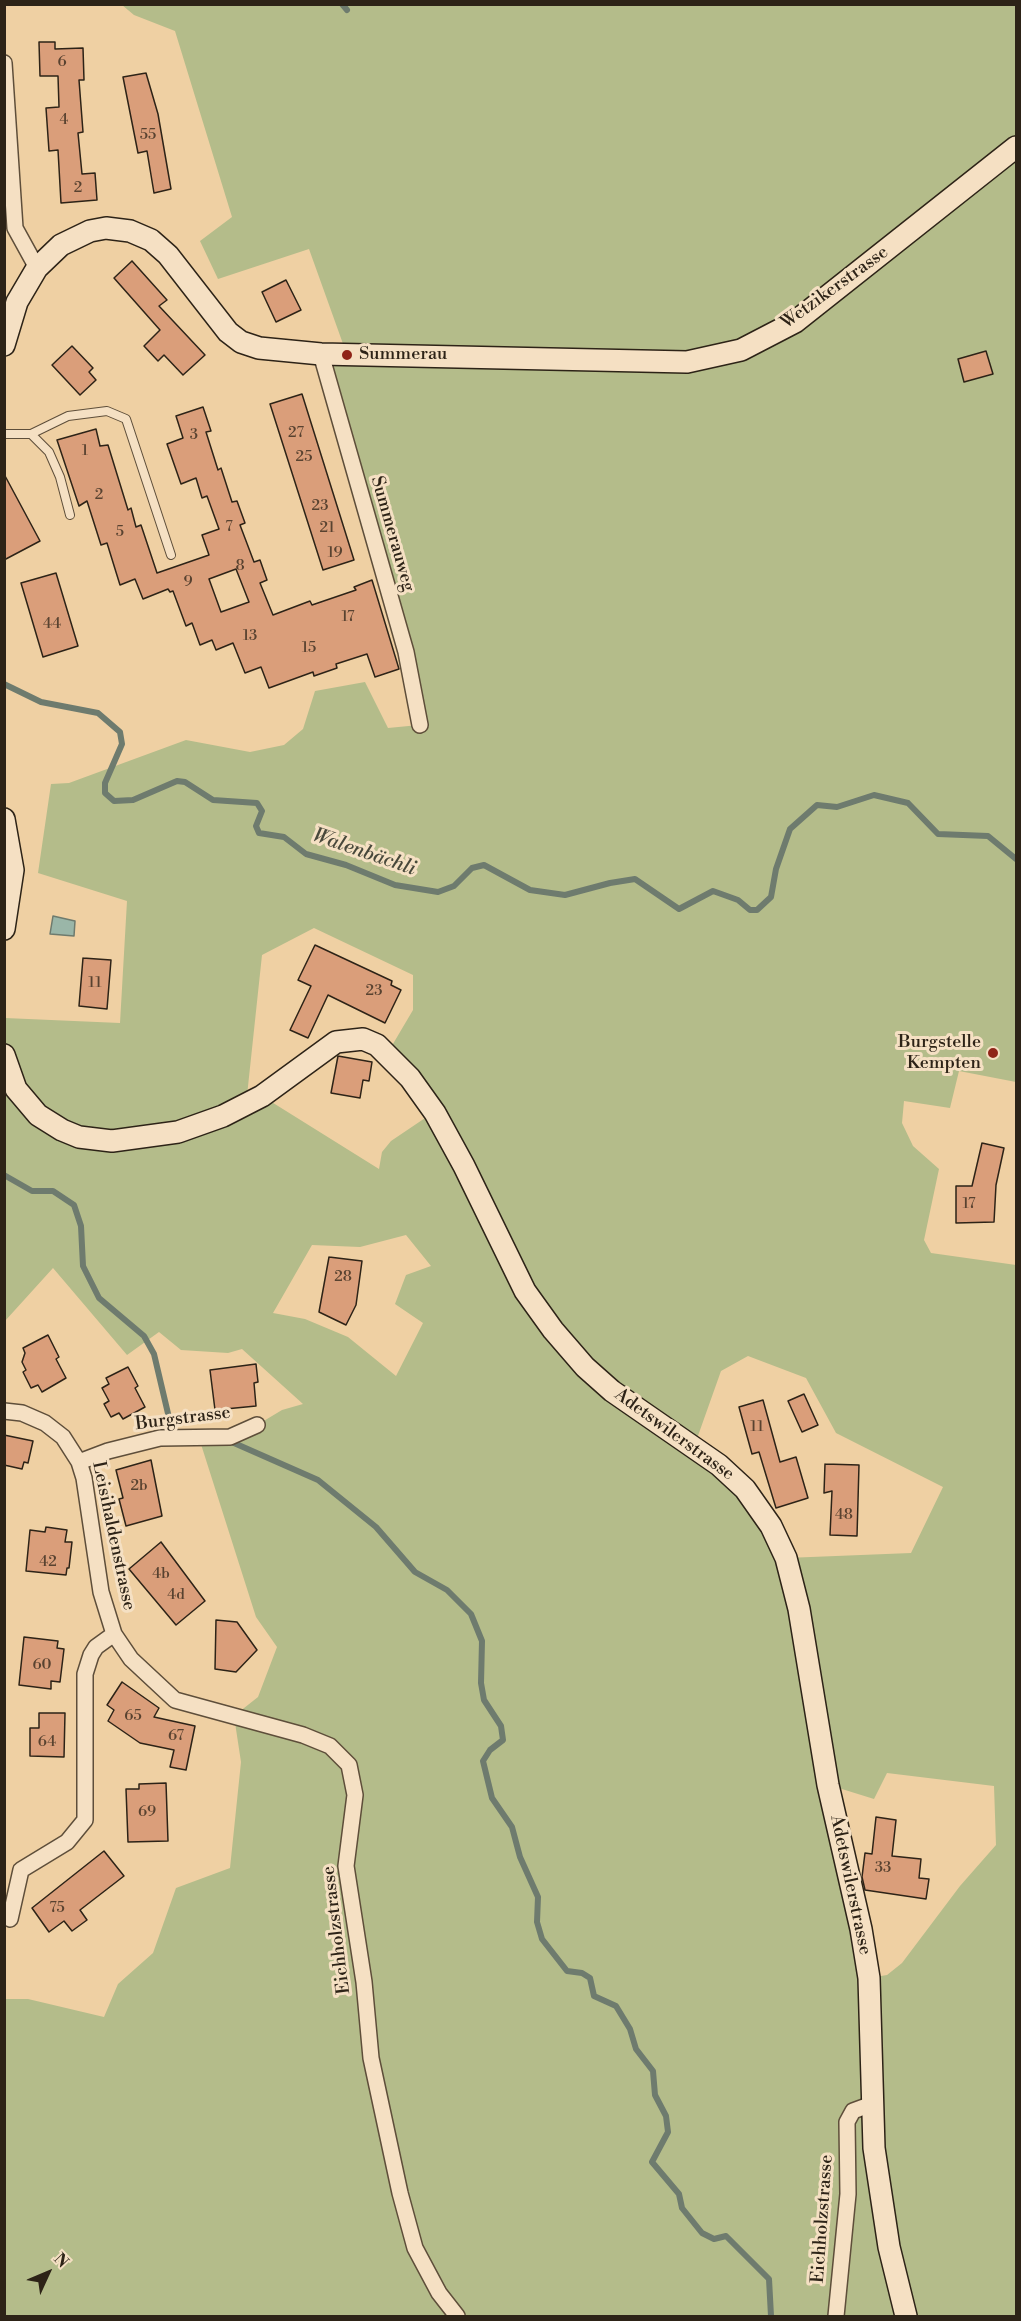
<!DOCTYPE html>
<html>
<head>
<meta charset="utf-8">
<style>
  body { margin:0 }
  #map { position:relative; width:1021px; height:2321px; overflow:hidden; background:#efd0a3; font-family:"Libre Bodoni",serif }
  canvas { display:block }
  .frame { position:absolute; inset:0; border:6px solid #2d2317; pointer-events:none }
  .north { position:absolute; left:18px; top:2243px; width:60px; height:60px; -webkit-text-stroke:4px #f5e0c3; paint-order:stroke; rotate:46deg; font-size:16px; font-weight:700; line-height:24px; text-align:center; color:#2d2317 }
  .north::after { content:''; display:block; margin:auto; width:21px; height:27px; background:#2d2317; clip-path:polygon(50% 0,100% 100%,50% 72%,0 100%) }
</style>
</head>
<body>
<div id="map">
<canvas width="1021" height="2321"></canvas>
<div class="frame"></div>
<div class="north">N</div>
</div>
<script>
const g = document.querySelector('canvas').getContext('2d');
g.lineJoin = 'round';
function paint(path, color) { g.fillStyle = color; g.fill(path, 'evenodd'); }
const poly = rows => new Path2D(rows.map(r => 'M' + r).join(''));
function stroke(path, color, width, dash) { g.strokeStyle = color; g.lineWidth = width; g.lineCap = dash ? 'butt' : 'round'; g.setLineDash(dash || []); g.stroke(path); }
function label(font, color, halo, rows, align = 'center') {
  g.font = font + ' "Libre Bodoni",serif'; g.lineWidth = 6; g.setLineDash([]); g.textBaseline = 'middle'; g.strokeStyle = halo; g.fillStyle = color; for (const [text, x, y, turn = 0] of rows) {
    g.save(); g.translate(x, y); g.rotate((+turn || 0) * Math.PI / 180); g.textAlign = isNaN(turn) ? turn : align; if (halo) g.strokeText(text, 0, 0); g.fillText(text, 0, 0); g.restore();
  }
}
const green = poly([
  [122,5,1016,5,1016,1082,959,1071,950,1108,904,1101,902,1123,913,1146,939,1169,924,1240,931,1253,1016,1265,1016,2316,5,2316,5,1999,28,1999,104,2017,118,1984,153,1953,176,1888,230,1868,241,1762,234,1716,258,1697,277,1647,256,1617,199,1438,257,1425,282,1410,303,1404,242,1349,228,1353,181,1350,159,1332,127,1355,53,1268,5,1321,5,1018,120,1023,127,901,38,873,51,784,69,783,186,740,250,752,284,745,303,729,315,691,365,682,388,728,419,725,321,354,347,355,309,249,218,279,200,241,232,217,175,31,134,15],
  [314,928,413,975,413,1010,387,1054,434,1112,391,1141,382,1152,379,1169,262,1096,246,1105,262,955],
  [406,1235,431,1266,406,1275,395,1304,423,1323,396,1376,348,1337,305,1319,273,1313,312,1245,360,1247],
  [748,1356,806,1378,836,1433,943,1487,911,1553,786,1558,771,1526,694,1447,721,1371],
  [887,1773,994,1786,996,1845,960,1886,902,1963,887,1975,869,1978,829,1785,874,1799]
]);
const water = poly([
  [53,916,75,921,74,936,50,934,53,916]
]);
const stream = poly([
  [342,4,347,10],
  [4,684,41,702,98,713,120,732,122,744,105,783,105,793,114,801,133,800,177,781,185,782,213,800,257,803,262,811,256,826,259,833,284,837,306,854,346,865,395,885,438,892,454,886,472,868,484,865,530,890,565,895,610,883,635,879,679,909,713,891,738,900,750,910,757,910,771,897,776,869,790,829,817,805,837,807,874,795,908,803,938,834,988,836,1016,859],
  [4,1175,32,1191,53,1191,74,1205,81,1226,83,1266,99,1298,144,1336,154,1354,170,1422],
  [234,1443,318,1480,376,1527,415,1572,447,1590,471,1614,482,1641,481,1683,484,1700,501,1726,503,1740,490,1750,483,1761,492,1798,512,1827,520,1857,538,1897,537,1922,542,1939,567,1971,582,1973,590,1978,594,1996,616,2006,630,2029,636,2049,653,2071,655,2095,666,2116,668,2132,652,2162,679,2194,682,2208,702,2233,714,2239,726,2236,769,2279,771,2316]
]);
const building = poly([
  [39,42,55,42,55,49,83,48,84,80,79,80,83,132,78,133,82,174,95,173,97,200,61,203,58,150,49,151,46,108,59,107,58,76,40,76,39,42],
  [146,73,158,114,171,189,154,193,147,151,138,153,123,77,146,73],
  [132,261,167,300,159,306,205,355,183,375,164,355,158,361,144,346,160,330,114,278,132,261],
  [286,280,301,310,276,322,262,292,286,280],
  [72,346,93,368,89,372,96,380,80,395,52,365,72,346],
  [986,351,993,374,964,382,958,359,986,351],
  [302,394,354,560,323,570,270,404,302,394],
  [203,407,211,431,206,432,218,470,221,468,232,502,237,501,245,523,240,525,254,562,260,560,267,580,260,583,273,615,310,601,312,605,356,590,354,587,372,580,399,669,375,677,367,654,336,664,337,668,314,676,313,672,269,688,261,667,245,673,233,643,216,650,212,640,200,645,192,623,186,626,173,591,170,592,168,589,143,599,135,579,120,585,107,543,101,545,87,501,79,506,57,440,96,429,100,446,108,445,128,510,131,508,136,527,141,525,157,573,209,555,202,535,219,529,207,496,202,498,196,478,181,484,167,444,183,438,176,416,203,407],
  [236,569,249,602,221,612,209,579,236,569],
  [4,474,40,541,4,560,4,474],
  [56,573,78,646,43,657,21,583,56,573],
  [315,945,392,981,391,985,401,990,385,1023,328,995,308,1038,290,1030,311,986,298,980,315,945],
  [83,958,111,960,107,1009,79,1006,83,958],
  [338,1056,372,1062,369,1081,363,1080,360,1098,331,1093,338,1056],
  [982,1143,1004,1148,996,1185,994,1222,956,1223,956,1186,972,1186,982,1143],
  [329,1257,362,1261,356,1305,346,1325,319,1312,329,1257],
  [48,1335,59,1357,56,1359,66,1378,42,1392,38,1385,31,1388,23,1372,26,1370,22,1362,25,1353,23,1348,48,1335],
  [256,1364,258,1382,254,1383,256,1406,215,1410,210,1370,256,1364],
  [128,1367,138,1386,135,1388,145,1407,123,1419,119,1413,111,1417,104,1404,109,1401,102,1388,109,1384,106,1378,128,1367],
  [804,1394,818,1425,802,1432,788,1401,804,1394],
  [763,1400,780,1462,796,1457,808,1498,776,1508,759,1452,752,1454,739,1407,763,1400],
  [4,1435,33,1441,28,1463,24,1462,22,1469,4,1465,4,1435],
  [151,1460,162,1516,126,1526,119,1499,123,1498,116,1470,151,1460],
  [825,1464,859,1465,857,1536,830,1535,832,1491,824,1493,825,1464],
  [46,1527,67,1530,65,1542,72,1542,69,1568,67,1568,66,1575,26,1571,30,1530,45,1532,46,1527],
  [161,1542,205,1601,176,1625,129,1569,161,1542],
  [216,1620,237,1622,257,1650,236,1672,215,1669,216,1620],
  [24,1637,58,1641,57,1648,64,1649,60,1682,51,1681,51,1689,19,1685,24,1637],
  [122,1682,159,1708,154,1717,195,1726,186,1770,170,1767,174,1750,140,1743,108,1721,114,1710,107,1705,122,1682],
  [39,1713,65,1713,64,1757,30,1756,30,1728,39,1728,39,1713],
  [166,1783,168,1841,128,1842,126,1789,139,1789,139,1784,166,1783],
  [876,1817,896,1820,892,1856,921,1859,919,1878,929,1879,926,1899,865,1890,862,1877,865,1853,872,1854,876,1817],
  [104,1851,124,1876,80,1910,87,1920,72,1931,64,1921,49,1932,32,1908,104,1851]
]);
const lane = poly([
  [4,434,31,434,68,416,107,411,126,419,171,555],
  [31,434,49,452,60,477,70,515]
]);
const street = poly([
  [4,63,15,228,37,268],
  [321,354,406,652,420,725],
  [4,1411,22,1413,45,1423,63,1437,79,1462,84,1478,101,1592,114,1634,96,1647,91,1655,85,1674,85,1820,67,1842,21,1870,10,1919],
  [79,1462,108,1451,160,1438,230,1437,257,1425],
  [114,1634,131,1659,175,1700,303,1735,330,1746,349,1765,355,1795,346,1866,364,1982,371,2058,400,2193,415,2248,439,2293,457,2316],
  [836,2316,848,2194,847,2122,853,2111,872,2104]
]);
const secondary = poly([
  [4,345,17,302,37,268,61,245,90,231,106,228,130,231,151,240,168,255,228,332,241,342,259,348,321,354,687,362,741,350,795,322,1016,147],
  [4,819,13,870,4,929],
  [4,1055,16,1089,38,1115,62,1130,79,1137,112,1141,178,1132,223,1116,262,1096,336,1042,363,1039,377,1045,410,1078,435,1113,464,1166,525,1291,553,1330,585,1367,612,1391,719,1465,745,1489,771,1526,786,1558,799,1609,828,1785,861,1929,869,1978,874,2148,889,2247,906,2316]
]);
const markers = [
  [347,355,6,"#8f2418"],
  [993,1053,6,"#8f2418"]
];
const numberNames = [
  ["6",62,62],
  ["4",64,120],
  ["55",148,135],
  ["2",78,188],
  ["27",296,433],
  ["3",194,435],
  ["1",85,451],
  ["25",304,457],
  ["2",99,495],
  ["23",320,506],
  ["7",229,527],
  ["21",327,528],
  ["5",120,532],
  ["19",335,553],
  ["8",240,566],
  ["9",188,582],
  ["17",348,617],
  ["44",52,624],
  ["13",250,636],
  ["15",309,648],
  ["11",95,983],
  ["23",374,991],
  ["17",969,1204],
  ["28",343,1277],
  ["11",757,1427],
  ["2b",139,1486],
  ["48",844,1515],
  ["42",48,1562],
  ["4b",161,1574],
  ["4d",176,1595],
  ["60",42,1665],
  ["65",133,1716],
  ["67",176,1736],
  ["64",47,1742],
  ["69",147,1812],
  ["33",883,1868],
  ["75",57,1908]
];
const streetNames = [
  ["Wetzikerstrasse",835,288,-36],
  ["Summerauweg",392,534,74],
  ["Burgstrasse",183,1419,-7],
  ["Adetswilerstrasse",674,1435,36],
  ["Leisihaldenstrasse",113,1536,78],
  ["Adetswilerstrasse",850,1885,78],
  ["Eichholzstrasse",337,1930,-97],
  ["Eichholzstrasse",823,2219,-86]
];
const poiNames = [
  ["Summerau",359,355],
  ["Burgstelle",981,1043,"right"],
  ["Kempten",981,1064,"right"]
];
const waterNames = [
  ["Walenbächli",364,853,19]
];
paint(green, '#b4bc8a');
paint(water, '#9ab6a8');
stroke(water, '#6e7b6e', 1.5);
stroke(stream, '#6e7b6e', 6);
paint(building, '#da9e7a');
stroke(building, '#2d2317', 1.5);
stroke(lane, '#5e4e3a', 10);
stroke(street, '#5e4e3a', 18);
stroke(secondary, '#2d2317', 24);
stroke(lane, '#f5e0c3', 8);
stroke(street, '#f5e0c3', 15);
stroke(secondary, '#f5e0c3', 21);
for (const [x, y, r, color] of markers) { const dot = new Path2D(); dot.arc(x, y, r, 0, 2 * Math.PI); g.fillStyle = color; g.fill(dot); stroke(dot, '#f5e0c3', 2); }
label('15px', '#584230', null, numberNames);
label('18px', '#2d2317', '#f5e0c3', streetNames);
label('18px', '#2d2317', '#f5e0c3', poiNames, 'left');
label('italic 20px', '#48483b', '#f5e0c3', waterNames);
</script>
</body>
</html>
